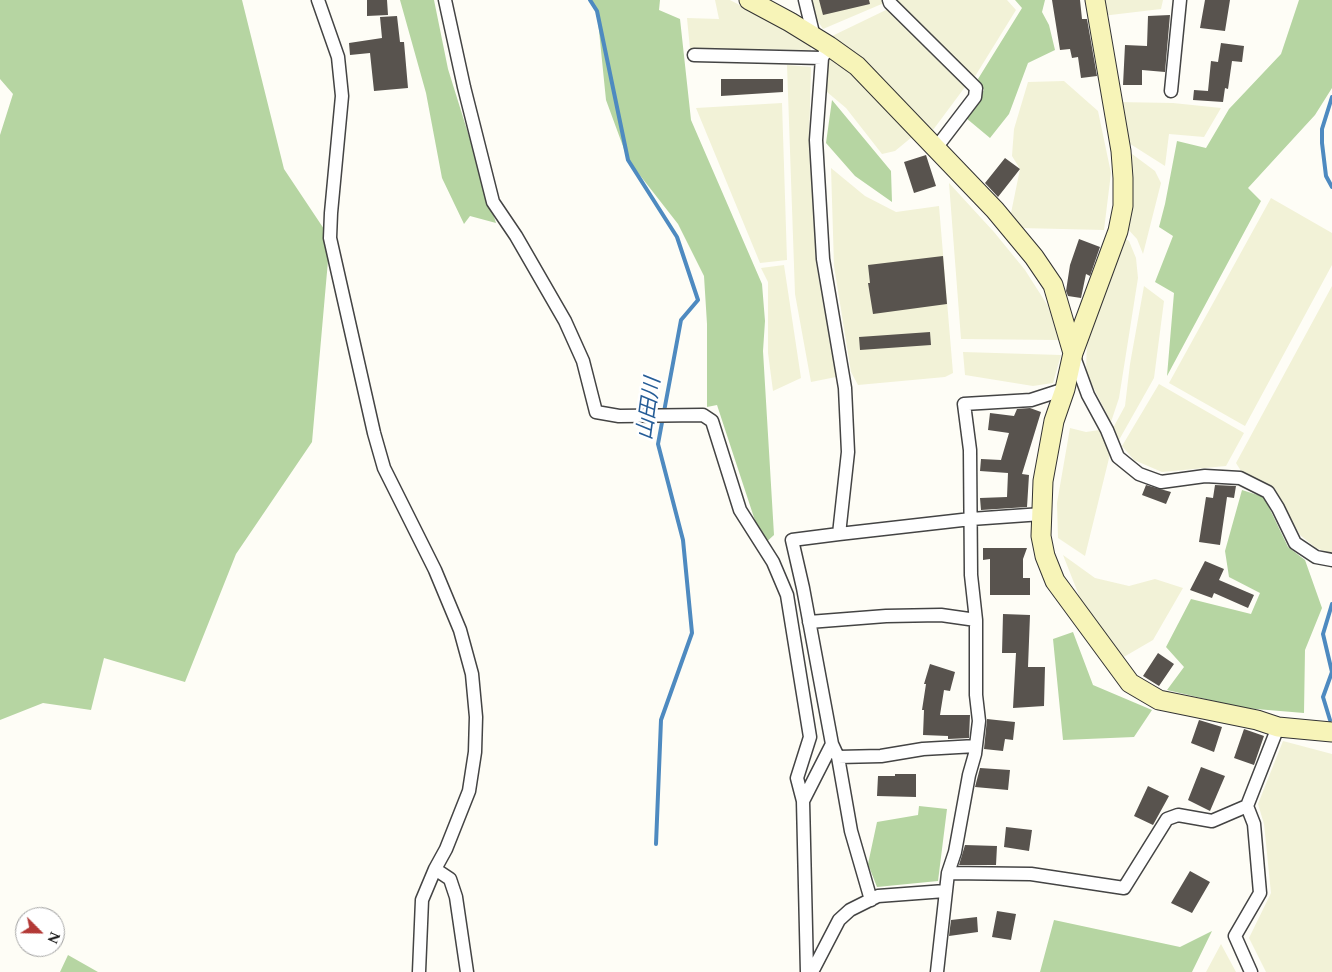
<!DOCTYPE html>
<html>
<head>
<meta charset="utf-8">
<style>
  body { margin:0 }
  #map { position:relative; width:1332px; height:972px; overflow:hidden; background:#fefdf6; font-family:Spectral,serif }
  canvas { display:block }
  .north { position:absolute; left:15px; top:907px; width:50px; height:50px; box-sizing:border-box; background:#fff; border:1px solid #a0a0a0; border-radius:50%; rotate:113deg; font-size:14px; font-weight:700; line-height:20px; text-align:center; color:#111 }
  .north::after { content:''; display:block; margin:auto; width:18px; height:22px; background:#b33936; clip-path:polygon(50% 0,100% 100%,50% 72%,0 100%) }
</style>
</head>
<body>
<div id="map">
<canvas width="1332" height="972"></canvas>
<div class="north">N</div>
</div>
<script>
const g = document.querySelector('canvas').getContext('2d');
g.lineJoin = 'round';
function paint(path, color) { g.fillStyle = color; g.fill(path, 'evenodd'); }
const poly = rows => new Path2D(rows.map(r => 'M' + r).join(''));
function stroke(path, color, width, dash) { g.strokeStyle = color; g.lineWidth = width; g.lineCap = dash ? 'butt' : 'round'; g.setLineDash(dash || []); g.stroke(path); }
function label(font, color, halo, rows, align = 'center') {
  g.font = font + ' Spectral,"Noto Sans JP",serif'; g.lineWidth = 5; g.setLineDash([]); g.textBaseline = 'middle'; g.strokeStyle = halo; g.fillStyle = color; for (const [text, x, y, turn = 0] of rows) {
    g.save(); g.translate(x, y); g.rotate((+turn || 0) * Math.PI / 180); g.textAlign = isNaN(turn) ? turn : align; if (halo) g.strokeText(text, 0, 0); g.fillText(text, 0, 0); g.restore();
  }
}
const farmland = poly([
  [715,0,730,0,810,42,811,50,690,49,687,18,719,19],
  [810,0,883,0,884,3,823,29,814,15],
  [895,0,1007,0,1016,10,974,78],
  [1100,0,1163,0,1161,9,1102,16],
  [888,9,965,87,933,130,867,66,830,37],
  [826,60,833,60,860,82,912,137,895,151,882,154,846,108,827,92],
  [787,65,811,67,809,143,816,262,836,377,811,382,795,294],
  [1064,81,1098,111,1111,173,1104,230,1020,228,1010,218,1020,169,1012,156,1014,129,1028,82],
  [1117,102,1173,103,1221,108,1204,137,1169,134,1165,166,1124,140],
  [782,103,787,260,760,263,696,108],
  [1124,148,1155,171,1161,183,1143,254,1137,239,1125,226],
  [831,168,865,196,896,212,939,206,953,373,945,377,858,385,851,372,834,266],
  [949,183,994,232,1025,270,1048,306,1059,340,961,339],
  [1271,198,1332,233,1332,265,1245,426,1169,383],
  [1122,236,1129,241,1136,258,1138,278,1119,398,1111,422,1086,373,1087,339],
  [784,265,801,378,773,391,768,353,768,282,761,268],
  [1144,286,1164,301,1154,378,1119,440,1113,428,1125,406,1130,364],
  [1332,286,1332,554,1316,548,1300,535,1274,488,1241,471,1236,463],
  [963,352,1061,355,1053,383,1033,386,965,375],
  [1159,384,1244,433,1226,466,1162,472,1134,460,1122,446],
  [1070,428,1086,432,1106,429,1113,442,1085,556,1058,538,1057,503],
  [1063,555,1095,578,1129,586,1155,579,1183,588,1153,640,1122,658,1084,608],
  [1283,741,1332,754,1332,972,1266,972,1249,938,1271,893,1264,824,1258,804],
  [1221,944,1236,972,1206,972]
]);
const forest = poly([
  [0,0,242,0,284,169,330,238,312,442,236,554,185,682,104,658,91,710,43,703,0,720,0,135,13,94,0,79],
  [400,0,434,0,448,69,496,223,470,216,464,224,442,178,426,93],
  [590,0,660,0,659,10,680,19,691,120,762,284,765,321,763,351,774,535,763,545,717,405,707,407,707,324,704,276,678,224,628,160,606,100,597,11],
  [1015,0,1045,0,1042,12,1049,25,1055,50,1028,63,1009,114,990,138,966,118,984,90,978,79,1022,8],
  [1299,0,1332,0,1332,88,1315,115,1248,188,1261,201,1167,376,1174,293,1155,282,1173,236,1159,227,1165,204,1177,141,1206,148,1229,109,1281,54],
  [832,100,891,171,892,202,855,176,826,143],
  [1242,490,1264,497,1288,547,1305,560,1322,608,1305,650,1304,713,1244,708,1167,690,1184,667,1166,647,1191,599,1251,614,1260,593,1229,577,1225,551],
  [1073,632,1093,685,1152,710,1134,737,1063,740,1053,639],
  [919,806,947,809,938,881,877,887,868,864,877,822,918,815],
  [1054,920,1180,947,1212,931,1192,972,1040,972],
  [68,955,98,972,60,972]
]);
const stream = poly([
  [590,0,597,11,628,160,677,237,698,300,681,320,658,444,683,540,692,633,661,720,656,844],
  [1332,97,1322,129,1322,143,1326,176,1332,187],
  [1332,604,1323,634,1332,672],
  [1330,720,1323,697,1332,672]
]);
const building = poly([
  [367,0,387,0,388,15,367,16],
  [819,0,869,0,870,4,823,15],
  [1052,0,1080,0,1082,19,1087,19,1097,76,1081,78,1078,57,1072,58,1070,49,1060,50],
  [1205,0,1230,0,1225,31,1200,28],
  [1170,15,1165,72,1142,70,1142,85,1123,85,1125,45,1147,46,1148,16],
  [397,16,400,42,404,42,408,88,374,91,370,53,350,55,349,43,382,38,380,17],
  [1221,43,1244,46,1242,62,1232,61,1228,89,1225,88,1223,102,1193,100,1194,90,1208,91,1211,61,1218,62],
  [721,79,783,79,783,92,721,96],
  [926,155,936,186,914,193,904,162],
  [1005,158,1020,169,998,197,985,183],
  [1079,239,1100,247,1090,276,1086,274,1081,298,1068,296,1066,291,1070,265],
  [943,256,947,304,873,314,868,283,870,283,868,265],
  [930,332,931,345,860,350,859,337],
  [1030,408,1041,412,1022,474,1029,475,1027,507,981,510,980,498,1007,497,1008,473,980,471,981,459,1001,460,1009,433,988,430,990,413,1014,416,1017,409],
  [1146,485,1171,492,1166,504,1142,495],
  [1215,485,1236,486,1234,498,1227,497,1220,545,1199,542,1206,497,1213,498],
  [983,548,1027,548,1023,559,1023,578,1030,578,1030,595,990,595,990,559,983,560],
  [1205,561,1224,569,1219,580,1254,595,1248,608,1214,593,1212,598,1190,590],
  [1003,614,1030,615,1028,667,1045,667,1044,706,1013,708,1016,653,1002,653],
  [1158,653,1174,664,1159,686,1143,676],
  [930,664,955,672,950,691,944,690,940,715,970,715,969,738,948,739,948,736,923,735,924,710,922,710,926,684,924,684],
  [987,719,1015,722,1013,740,1005,739,1003,751,984,749],
  [1199,720,1222,727,1214,752,1191,743],
  [1244,729,1264,736,1254,765,1234,758],
  [1201,767,1225,776,1210,811,1188,800],
  [980,768,1010,770,1008,790,975,787],
  [895,774,916,774,916,797,877,796,878,776,895,776],
  [1148,786,1169,796,1153,825,1134,816],
  [1006,827,1032,830,1029,851,1004,847],
  [965,845,997,846,996,865,959,865],
  [1190,871,1210,882,1192,913,1171,903],
  [997,911,1016,914,1011,940,992,937],
  [977,917,978,932,949,936,951,920]
]);
const street = poly([
  [318,0,338,57,342,96,331,213,330,238,374,433,384,468,435,570,460,630,472,674,476,717,475,752,469,791,446,849,435,869,422,900,419,972],
  [445,0,464,87,493,202,516,236,565,321,583,361,596,412,619,416,703,415,712,421,740,510,773,562,787,595,810,737,797,778,803,801,807,972],
  [805,0,814,37],
  [889,0,890,3,976,88,975,97,936,148],
  [694,55,822,58],
  [1171,91,1180,0],
  [1073,354,1088,395,1107,430,1118,457,1139,474,1161,482,1205,476,1240,478,1268,492,1278,508,1295,543,1316,557,1332,560],
  [839,534,971,519,1042,514],
  [809,622,886,616,941,615,976,620],
  [832,744,838,757,881,756,923,749,976,746],
  [838,757,851,831,871,900],
  [803,801,832,744,803,588,792,540,839,534,848,452,845,388,823,259,816,140,822,58,829,46],
  [435,869,450,879,456,897,467,972],
  [948,873,1031,874,1124,888,1167,819,1178,815,1212,821,1247,806],
  [812,972,839,920,850,910,878,896,945,891],
  [937,972,948,873,955,852,969,775,975,754,979,721,976,695,976,620,971,575,970,450,964,404,1031,400,1065,389],
  [1251,972,1235,936,1260,893,1254,824,1247,806,1278,727]
]);
const secondary = poly([
  [749,0,790,22,829,46,857,66,995,210,1034,257,1053,285,1073,353],
  [1095,0,1121,151,1123,178,1123,206,1118,231,1073,353,1065,389,1054,421,1043,481,1041,536,1045,556,1055,581,1130,683,1159,700,1257,720,1278,727,1332,732]
]);
const waterNames = [
  ["山田川",651,409,-82]
];
paint(farmland, '#f2f2d7');
paint(forest, '#b6d5a2');
stroke(stream, '#4e8ac0', 4);
paint(building, '#58534e');
stroke(street, '#444', 15);
stroke(secondary, '#333', 21);
stroke(street, '#fff', 12);
stroke(secondary, '#f7f4b8', 19);
label('italic 21px', '#265d97', '#fff', waterNames);
</script>
</body>
</html>
